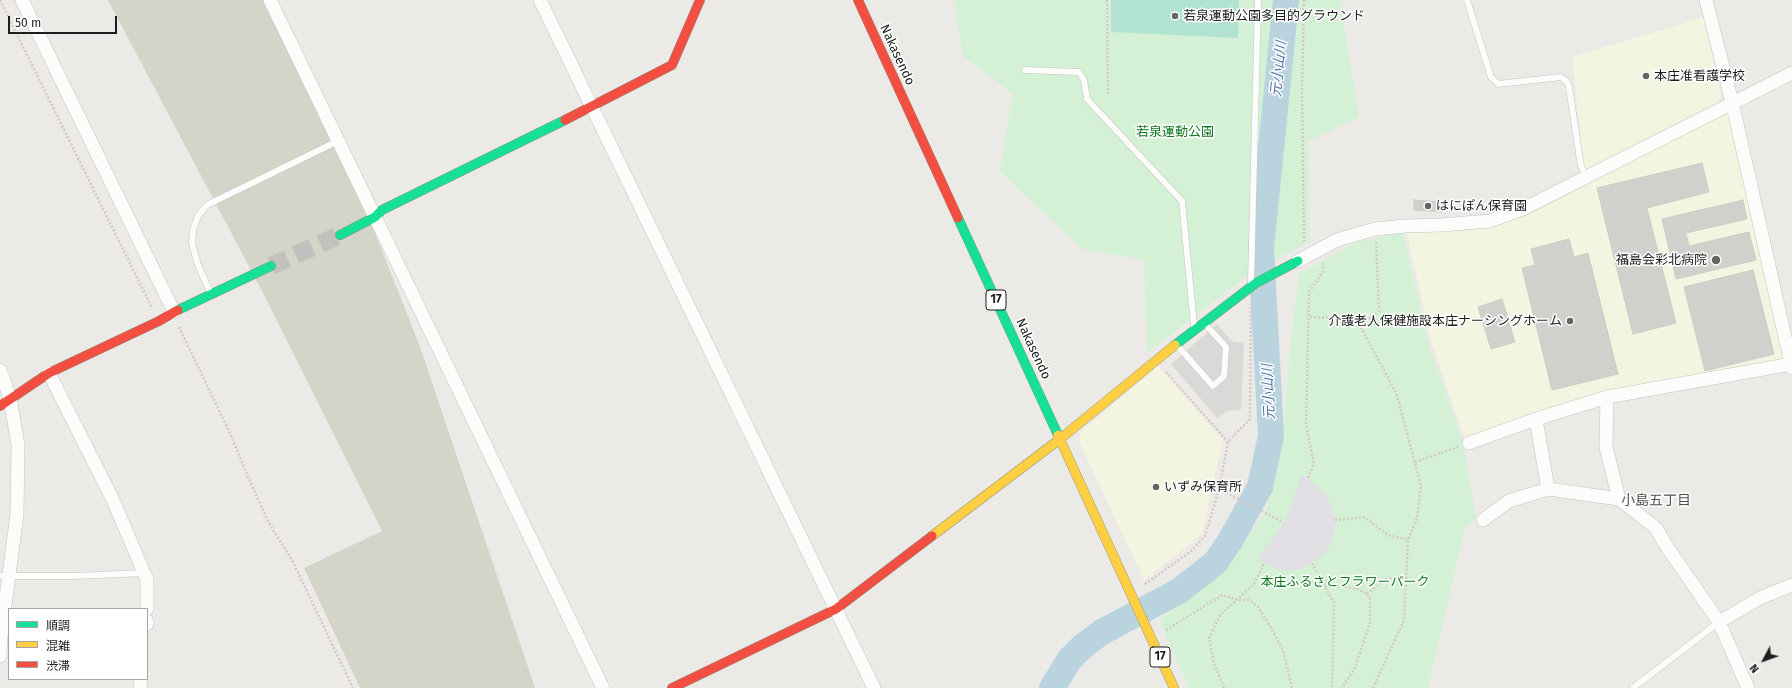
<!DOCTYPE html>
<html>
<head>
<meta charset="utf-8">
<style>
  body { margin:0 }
  #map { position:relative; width:1792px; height:688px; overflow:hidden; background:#ebeae6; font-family:"Fira Sans","Noto Sans JP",sans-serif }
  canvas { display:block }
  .legend { position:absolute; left:8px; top:608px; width:140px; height:72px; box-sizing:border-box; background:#fff; border:1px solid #a5a5a5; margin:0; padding:5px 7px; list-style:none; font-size:12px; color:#1d1d1d }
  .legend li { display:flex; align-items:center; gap:8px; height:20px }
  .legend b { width:20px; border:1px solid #a5a5a5 }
  .north { position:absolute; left:1744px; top:640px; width:40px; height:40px; -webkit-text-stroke:3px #fff; paint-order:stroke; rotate:229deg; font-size:11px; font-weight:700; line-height:16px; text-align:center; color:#1d1d1d }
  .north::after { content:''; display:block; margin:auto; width:14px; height:18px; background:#1d1d1d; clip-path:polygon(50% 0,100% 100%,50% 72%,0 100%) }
  .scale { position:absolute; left:8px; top:16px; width:109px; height:18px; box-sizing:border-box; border:2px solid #1d1d1d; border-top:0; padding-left:5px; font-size:12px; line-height:14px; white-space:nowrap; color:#1d1d1d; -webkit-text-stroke:3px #fff; paint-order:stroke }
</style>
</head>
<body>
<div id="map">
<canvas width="1792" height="688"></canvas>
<ul class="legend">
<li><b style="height:5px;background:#16e098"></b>順調</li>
<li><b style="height:5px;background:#ffcf43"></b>混雑</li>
<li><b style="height:5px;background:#f24e42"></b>渋滞</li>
</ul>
<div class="north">N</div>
<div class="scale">50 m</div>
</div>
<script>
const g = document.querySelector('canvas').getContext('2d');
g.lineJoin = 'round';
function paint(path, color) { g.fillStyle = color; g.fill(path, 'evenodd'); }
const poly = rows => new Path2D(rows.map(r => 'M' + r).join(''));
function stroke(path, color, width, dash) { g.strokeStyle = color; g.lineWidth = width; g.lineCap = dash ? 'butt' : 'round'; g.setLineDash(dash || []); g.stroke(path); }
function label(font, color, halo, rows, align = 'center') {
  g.font = font + ' "Fira Sans","Noto Sans JP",sans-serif'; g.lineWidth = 3; g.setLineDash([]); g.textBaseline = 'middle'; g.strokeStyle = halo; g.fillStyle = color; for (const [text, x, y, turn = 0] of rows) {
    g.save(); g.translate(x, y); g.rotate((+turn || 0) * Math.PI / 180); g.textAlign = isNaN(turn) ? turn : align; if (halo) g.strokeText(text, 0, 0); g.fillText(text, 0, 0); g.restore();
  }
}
const residential = poly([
  [1217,324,1233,342,1244,343,1241,410,1227,411,1217,418,1171,364]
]);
const education = poly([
  [1704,17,1721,95,1718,103,1588,169,1584,166,1572,57],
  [1725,112,1731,116,1784,357,1782,362,1710,374,1465,440,1431,341,1407,233,1479,230,1529,215],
  [1158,366,1223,440,1202,534,1144,580,1079,441,1081,432]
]);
const construction = poly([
  [108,0,263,0,375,233,419,344,535,688,360,688,304,568,382,531,261,289]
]);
const park = poly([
  [954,0,1340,0,1359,117,1308,141,1309,242,1253,271,1147,353,1144,260,1082,249,1000,171,1013,94,963,56],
  [1403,233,1428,342,1463,443,1476,518,1465,528,1428,688,1189,688,1159,620,1188,598,1233,555,1266,512,1283,435,1292,330,1299,274,1359,241]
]);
const pitch = poly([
  [1111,0,1239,0,1238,38,1111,32]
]);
const plaza = poly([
  [1302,475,1312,481,1327,496,1333,509,1336,523,1335,532,1330,545,1321,557,1312,563,1307,567,1295,571,1281,571,1268,566,1258,559,1279,529,1287,515]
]);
const river = poly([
  [1052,688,1070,659,1083,646,1102,632,1179,591,1215,563,1230,541,1260,487,1271,436,1261,248,1286,0]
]);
const building = poly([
  [1702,163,1709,192,1647,208,1676,323,1633,334,1597,188,1702,163],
  [1414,200,1443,202,1442,212,1414,210,1414,200],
  [1743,200,1747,219,1686,233,1689,246,1749,232,1756,260,1676,279,1662,219,1743,200],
  [1569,239,1574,257,1588,253,1618,374,1552,390,1522,268,1535,265,1531,249,1569,239],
  [1753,270,1774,354,1705,371,1684,287,1753,270],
  [1502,299,1515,342,1491,349,1478,307,1502,299]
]);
const secondaryTunnel = poly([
  [271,266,340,235]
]);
const path = poly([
  [0,0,152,308],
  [1107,0,1108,95],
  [1304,0,1302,89,1304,242],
  [1310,317,1356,319],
  [179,327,228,429,255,493,270,525,292,560,353,688],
  [1166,372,1228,442],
  [1415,462,1458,447],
  [1308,478,1314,464,1306,425,1309,292,1323,272,1323,263],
  [1219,489,1283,522],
  [1335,520,1364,517,1388,535,1408,540],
  [1312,563,1334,603,1332,688],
  [1145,584,1190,552,1205,536,1219,489,1228,442,1250,419,1251,306],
  [1325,587,1342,586,1357,589,1367,594,1370,599,1370,623,1355,668,1342,688],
  [1367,594,1386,579,1406,576],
  [1166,630,1222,595,1238,600,1249,600,1258,607,1270,626,1283,650,1292,688],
  [1224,688,1214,663,1209,638,1220,615,1254,584,1264,563],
  [1373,688,1404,620,1408,540,1417,518,1421,486,1396,392,1356,319,1372,318,1379,311,1376,242]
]);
const lane = poly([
  [1467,0,1491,77,1498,84,1561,77,1567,82,1569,87,1581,166,1586,176],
  [1025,70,1079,72,1084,80,1087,99,1182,201,1194,325],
  [1251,283,1258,0],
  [211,294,198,265,192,244,193,230,198,216,207,205,338,141],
  [1177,345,1213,386,1224,376,1226,347,1205,324],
  [0,576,74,576,144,573],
  [1633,688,1719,622]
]);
const street = poly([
  [22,0,174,312],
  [270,0,603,688],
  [540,0,874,688],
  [1706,0,1732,102,1792,368],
  [1298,261,1337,240,1375,229,1406,226,1441,225,1490,221,1523,209,1792,73],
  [0,370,10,398,18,445,17,514,1,636,0,656],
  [49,373,113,500,144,573,147,579,147,609],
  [1607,397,1606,447,1619,499],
  [1536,419,1548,489],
  [1469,443,1536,419,1607,397,1792,364],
  [1483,520,1509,501,1548,489,1619,499,1656,528,1667,547,1719,622,1748,688],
  [147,621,147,624],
  [1719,622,1760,598,1792,585],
  [140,688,141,679]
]);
const fast = poly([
  [958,218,1058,435],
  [340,235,375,217,382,210,565,120],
  [178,310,271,266],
  [1175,345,1256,283,1298,261]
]);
const slow = poly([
  [1058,435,1174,688],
  [932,536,1060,439,1175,345]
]);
const jam = poly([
  [858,0,958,218],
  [565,120,672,65,700,0],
  [0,406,49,373,159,321,178,310],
  [672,688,836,609,932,536]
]);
const markers = [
  [1175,16,4,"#656563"],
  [1646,76,4,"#656563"],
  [1428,206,4,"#656563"],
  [1716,260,5,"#656563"],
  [1570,321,4,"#656563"],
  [1156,487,4,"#656563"]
];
const shields = [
  [996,300,20],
  [1160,657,20]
];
const shieldNames = [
  ["17",996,300],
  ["17",1160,657]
];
const poiNames = [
  ["若泉運動公園多目的グラウンド",1183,16],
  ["本庄准看護学校",1654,76],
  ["はにぽん保育園",1436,206],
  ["福島会彩北病院",1707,260,"right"],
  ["介護老人保健施設本庄ナーシングホーム",1562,321,"right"],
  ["いずみ保育所",1164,487]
];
const streetNames = [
  ["Nakasendo",897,55,65],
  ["Nakasendo",1033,349,65]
];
const parkNames = [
  ["若泉運動公園",1175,132],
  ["本庄ふるさとフラワーパーク",1345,582]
];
const waterNames = [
  ["元小山川",1279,69,-84],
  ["元小山川",1269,392,-93]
];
const neighbourhoodNames = [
  ["小島五丁目",1656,501]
];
paint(residential, '#dad9d7');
paint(education, '#f4f5e0');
paint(construction, '#d4d4c8');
paint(park, '#d4f1d6');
paint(pitch, '#b2e2d1');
paint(plaza, '#e1e0e4');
stroke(river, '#b9d4de', 26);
paint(building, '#d2d0cd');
stroke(building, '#ceccc7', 1);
stroke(secondaryTunnel, '#c2c1be', 18, [18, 9]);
stroke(lane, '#c4c4c2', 7);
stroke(street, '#c4c4c2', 14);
stroke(fast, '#91947f', 10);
stroke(slow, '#91947f', 10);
stroke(jam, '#91947f', 10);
stroke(path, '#d5c9c6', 2.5, [2, 2]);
stroke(lane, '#fcfcfb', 6);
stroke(street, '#fcfcfb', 13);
stroke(fast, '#16e098', 9);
stroke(slow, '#ffcf43', 9);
stroke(jam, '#f24e42', 9);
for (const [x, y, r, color] of markers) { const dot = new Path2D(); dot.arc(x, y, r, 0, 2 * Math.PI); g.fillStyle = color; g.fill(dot); stroke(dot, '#fff', 1.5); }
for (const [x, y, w] of shields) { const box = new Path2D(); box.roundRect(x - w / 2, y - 10, w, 20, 3); g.fillStyle = '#fff'; g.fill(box); stroke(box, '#1d1d1d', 1); }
label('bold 12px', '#1d1d1d', null, shieldNames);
label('13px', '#1d1d1d', '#fff', poiNames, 'left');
label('13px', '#1d1d1d', '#fff', streetNames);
label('13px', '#0f771f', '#fff', parkNames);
label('italic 14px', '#4d75a9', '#fff', waterNames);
label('14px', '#505050', '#fff', neighbourhoodNames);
</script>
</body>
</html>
